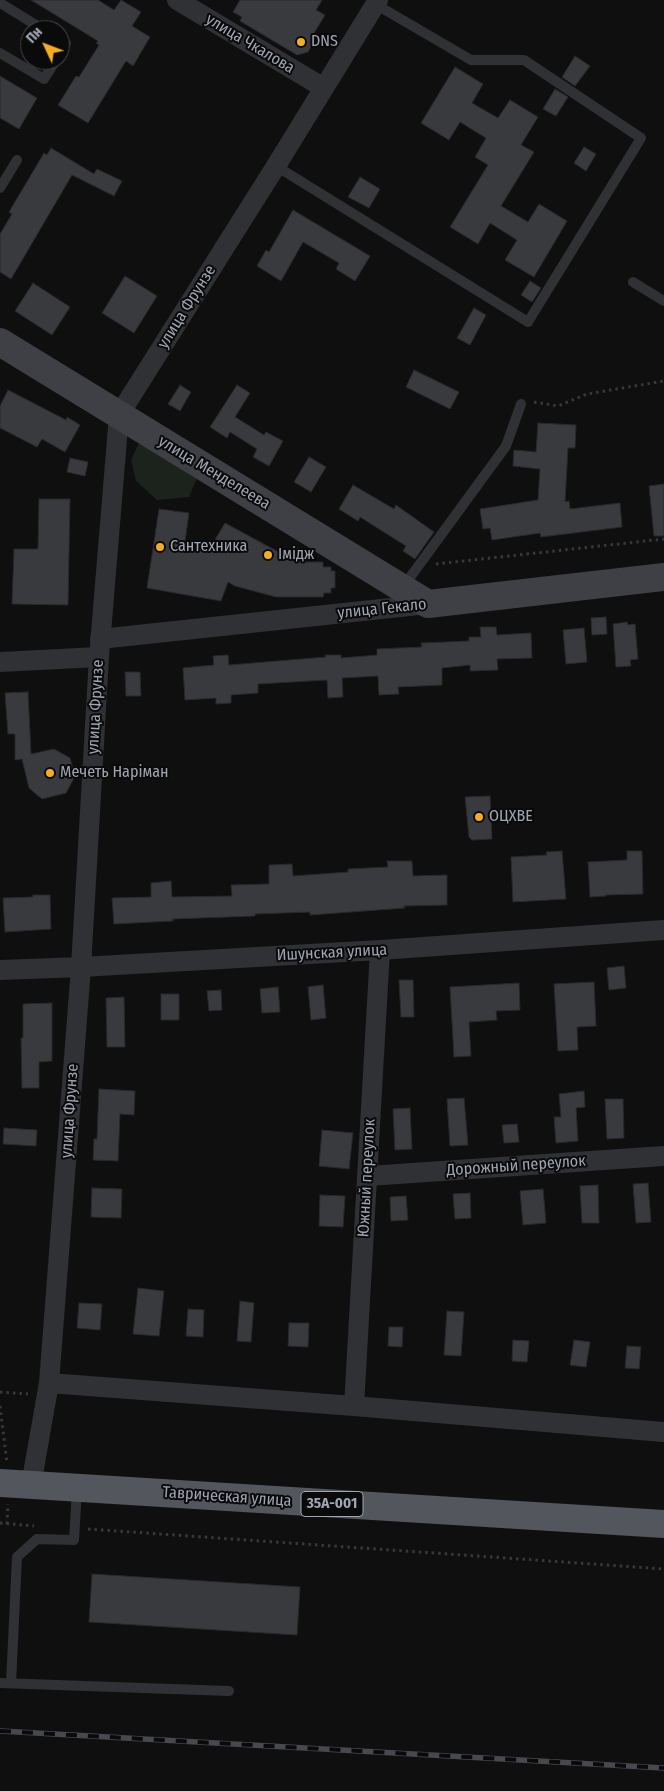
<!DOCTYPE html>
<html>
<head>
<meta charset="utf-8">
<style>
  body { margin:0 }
  #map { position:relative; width:664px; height:1791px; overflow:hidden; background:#0f0f10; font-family:"Fira Sans Condensed",sans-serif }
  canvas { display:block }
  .north { position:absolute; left:20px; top:20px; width:50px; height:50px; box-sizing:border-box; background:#0a0a0b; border:1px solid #46484e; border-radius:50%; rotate:313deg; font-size:14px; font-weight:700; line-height:20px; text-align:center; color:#9fa5b2 }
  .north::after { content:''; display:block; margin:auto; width:18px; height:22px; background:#f7ad21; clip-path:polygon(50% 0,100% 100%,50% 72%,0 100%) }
</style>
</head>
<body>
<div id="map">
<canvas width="664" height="1791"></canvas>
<div class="north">Пн</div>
</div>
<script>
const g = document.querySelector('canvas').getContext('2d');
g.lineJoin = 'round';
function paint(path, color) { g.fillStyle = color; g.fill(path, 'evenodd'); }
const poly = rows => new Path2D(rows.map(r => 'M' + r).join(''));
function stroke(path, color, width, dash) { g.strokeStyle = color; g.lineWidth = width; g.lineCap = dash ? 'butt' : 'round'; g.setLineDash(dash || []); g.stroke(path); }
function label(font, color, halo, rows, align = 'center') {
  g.font = font + ' "Fira Sans Condensed",sans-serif'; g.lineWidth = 4; g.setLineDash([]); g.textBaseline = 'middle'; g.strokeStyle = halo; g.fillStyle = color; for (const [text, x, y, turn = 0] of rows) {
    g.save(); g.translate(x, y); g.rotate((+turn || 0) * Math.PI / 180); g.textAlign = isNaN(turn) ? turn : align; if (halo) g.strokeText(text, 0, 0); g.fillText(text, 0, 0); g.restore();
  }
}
const green = poly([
  [139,443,197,478,189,497,157,500,136,481,131,460]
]);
const building = poly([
  [31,0,98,0,114,10,121,0,141,12,132,26,150,37,133,66,126,61,88,123,58,105,76,76,79,77,99,45,96,43,98,41,31,0],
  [240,0,322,0,316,10,325,15,313,35,317,37,308,52,297,55,240,21,242,17,233,12,240,0],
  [575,56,590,66,575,86,562,77,575,56],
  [455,67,483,84,472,103,498,118,510,100,538,117,521,145,534,152,501,206,528,222,539,204,567,221,534,277,505,260,517,240,490,223,478,244,450,227,488,165,475,157,486,138,460,122,449,140,421,123,455,67],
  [0,76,37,98,19,129,0,118,0,76],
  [555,89,568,97,556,116,543,109,555,89],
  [584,147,596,154,586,171,574,163,584,147],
  [51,148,94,174,97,169,122,181,114,196,72,175,11,279,0,272,0,234,12,214,9,212,44,153,47,155,51,148],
  [360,177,380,189,369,208,348,197,360,177],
  [293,210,370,256,355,281,336,269,339,263,303,242,281,281,257,266,266,250,269,252,293,210],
  [125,276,157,296,134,333,102,313,125,276],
  [530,281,541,288,532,302,521,295,530,281],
  [33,283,70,307,52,335,15,311,33,283],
  [474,308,486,315,470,345,457,338,474,308],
  [414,370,459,392,450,409,406,387,414,370],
  [180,385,191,392,180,411,168,404,180,385],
  [237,385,250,393,235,417,264,435,266,432,283,441,269,466,253,457,257,449,230,432,227,438,210,427,237,385],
  [8,390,66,420,67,417,80,425,65,452,42,439,37,447,0,428,0,406,8,390],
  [538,423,576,425,575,448,568,448,565,502,569,501,570,509,620,503,622,527,541,537,540,533,492,540,490,528,483,529,480,509,538,500,540,469,513,466,514,450,536,452,538,423],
  [309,457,326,467,311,492,294,482,309,457],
  [70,458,88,462,85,476,67,472,70,458],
  [664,484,664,536,654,536,649,486,664,484],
  [353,485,394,509,396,505,434,532,415,559,403,551,406,546,360,517,358,521,339,509,353,485],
  [39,499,70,499,68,605,12,604,14,549,38,549,39,499],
  [159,509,189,513,185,541,215,546,216,538,225,523,297,562,323,562,323,567,331,567,331,571,335,571,335,588,331,588,331,593,324,593,323,597,276,597,235,586,228,582,221,601,147,588,159,509],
  [606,617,607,634,592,635,591,618,606,617],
  [627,622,628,625,635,624,638,659,630,660,631,666,616,667,613,624,627,622],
  [480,627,496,627,497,635,531,633,532,658,497,659,498,670,470,671,470,665,442,668,442,685,398,687,399,694,379,695,378,676,342,678,343,697,328,698,327,680,258,684,258,693,231,695,231,703,216,704,216,698,185,700,183,668,214,665,213,656,228,655,229,665,326,657,325,655,341,655,341,658,377,655,377,649,422,647,421,643,469,641,469,637,481,637,480,627],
  [584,628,587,662,566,664,563,630,584,628],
  [125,672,140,672,141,696,126,696,125,672],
  [28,692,31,754,54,749,70,758,75,776,66,793,42,799,29,788,22,759,15,760,15,734,8,734,5,693,28,692],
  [490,796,492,839,472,840,469,837,465,797,490,796],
  [562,851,566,899,513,902,511,857,547,855,546,852,562,851],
  [627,851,642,851,643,894,606,895,606,896,590,897,588,862,627,860,627,851],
  [387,861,412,861,413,876,447,875,447,905,404,906,405,908,310,915,310,912,255,914,255,916,173,919,173,921,114,924,112,898,151,897,151,883,171,881,172,897,232,896,231,885,269,884,269,865,292,864,293,876,348,872,348,869,388,867,387,861],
  [33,895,50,895,51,929,5,932,3,898,33,897,33,895],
  [624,966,626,988,609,990,607,968,624,966],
  [399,980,413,980,414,1017,401,1017,399,980],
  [594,982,596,1026,577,1027,578,1050,558,1051,554,984,594,982],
  [519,983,520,1010,496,1011,497,1020,469,1022,471,1056,454,1057,450,987,519,983],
  [323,985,326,1018,311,1020,308,987,323,985],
  [278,987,280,1012,262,1013,260,989,278,987],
  [221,990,222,1010,209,1011,207,991,221,990],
  [161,994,179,994,179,1020,161,1020,161,994],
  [124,997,125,1047,107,1047,106,998,124,997],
  [52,1003,52,1061,39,1062,39,1088,22,1088,21,1038,23,1038,23,1004,52,1003],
  [99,1089,135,1091,134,1115,120,1114,118,1161,93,1160,94,1139,97,1139,99,1089],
  [584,1091,585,1107,576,1108,578,1141,556,1143,554,1117,561,1117,559,1094,584,1091],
  [464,1098,468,1145,450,1146,447,1099,464,1098],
  [605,1099,623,1099,624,1138,607,1139,605,1099],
  [410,1108,412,1149,395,1150,393,1109,410,1108],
  [517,1124,519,1142,504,1143,502,1125,517,1124],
  [4,1128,37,1130,36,1146,3,1144,4,1128],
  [322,1130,353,1133,349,1169,319,1166,322,1130],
  [648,1183,651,1222,636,1223,633,1184,648,1183],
  [598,1185,599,1223,582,1223,580,1186,598,1185],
  [92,1188,122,1189,121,1218,91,1217,92,1188],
  [543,1189,546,1223,523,1225,520,1191,543,1189],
  [470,1193,471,1218,455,1219,453,1194,470,1193],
  [320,1195,345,1196,343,1227,319,1226,320,1195],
  [406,1196,408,1220,391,1221,390,1197,406,1196],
  [138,1288,164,1291,159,1336,133,1334,138,1288],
  [240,1301,254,1303,251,1342,237,1341,240,1301],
  [79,1303,102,1304,100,1330,77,1328,79,1303],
  [188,1309,204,1310,203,1337,186,1336,188,1309],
  [447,1311,464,1312,461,1356,444,1355,447,1311],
  [289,1323,309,1323,308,1347,288,1346,289,1323],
  [389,1327,403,1327,402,1347,388,1346,389,1327],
  [513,1340,529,1341,527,1362,512,1361,513,1340],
  [574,1340,590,1342,586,1367,570,1365,574,1340],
  [627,1346,641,1347,639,1369,625,1368,627,1346],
  [92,1574,300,1587,297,1635,89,1622,92,1574]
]);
const path = poly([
  [534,402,558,406,587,394,664,381],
  [436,564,664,539],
  [0,1392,28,1394],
  [0,1406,7,1463],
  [0,1523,34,1526],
  [7,1524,8,1504],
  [88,1529,664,1569]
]);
const service = poly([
  [0,3,44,30],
  [60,40,66,43,60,53],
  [0,53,44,79,56,60],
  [276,166,528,322,641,138,524,60,471,60,375,4],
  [0,188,17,160],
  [633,282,664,301],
  [403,587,506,446,521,404],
  [0,1683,229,1691],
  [11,1683,17,1557,37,1539,74,1540,77,1489]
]);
const minor = poly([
  [177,0,324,88],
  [100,639,428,604],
  [0,662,99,657],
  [0,970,81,967,380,950,664,930],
  [368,1176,664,1156],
  [49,1383,354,1406,664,1432],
  [354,1406,380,950],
  [31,1485,49,1383,81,967,99,657,119,415,276,166,378,0]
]);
const secondary = poly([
  [0,342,428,604,664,577]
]);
const trunk = poly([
  [0,1483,664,1524]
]);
const rail = poly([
  [0,1731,664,1768]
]);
const markers = [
  [301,42,5,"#f7ad21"],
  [160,547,5,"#f7ad21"],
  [268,555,5,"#f7ad21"],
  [50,773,5,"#f7ad21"],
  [479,817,5,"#f7ad21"]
];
const shields = [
  [332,1504,62]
];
const shieldNames = [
  ["35А-001",332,1504]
];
const poiNames = [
  ["DNS",311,42],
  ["Сантехника",170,547],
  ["Імідж",278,555],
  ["Мечеть Наріман",60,773],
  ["ОЦХВЕ",489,817]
];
const streetNames = [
  ["улица Чкалова",250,44,31],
  ["улица Фрунзе",187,307,-58],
  ["улица Менделеева",214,473,31],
  ["улица Гекало",382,609,-6],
  ["улица Фрунзе",96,707,-87],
  ["Ишунская улица",332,953,-3],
  ["улица Фрунзе",70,1111,-86],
  ["Дорожный переулок",516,1166,-4],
  ["Южный переулок",367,1178,-87],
  ["Таврическая улица",227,1497,4]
];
paint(green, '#1b231c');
paint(building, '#383a3e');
stroke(building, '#29292c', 1);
stroke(path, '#36383c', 3, [2.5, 4]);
stroke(service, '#303135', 10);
stroke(minor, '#303135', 20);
stroke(secondary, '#3e4045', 28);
stroke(trunk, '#54565d', 28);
stroke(rail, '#47494e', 5.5);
stroke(rail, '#0a0a0b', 4, [11]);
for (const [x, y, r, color] of markers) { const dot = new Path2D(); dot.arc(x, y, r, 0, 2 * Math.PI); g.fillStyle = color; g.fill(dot); stroke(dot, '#0a0a0b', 2); }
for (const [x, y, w] of shields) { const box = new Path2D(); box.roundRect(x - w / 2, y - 12.5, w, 25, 4); g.fillStyle = '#0a0a0b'; g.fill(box); stroke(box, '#9fa5b2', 1); }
label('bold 15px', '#9fa5b2', null, shieldNames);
label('16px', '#9fa5b2', '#0a0a0b', poiNames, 'left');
label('16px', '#9fa5b2', '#0a0a0b', streetNames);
</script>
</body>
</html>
